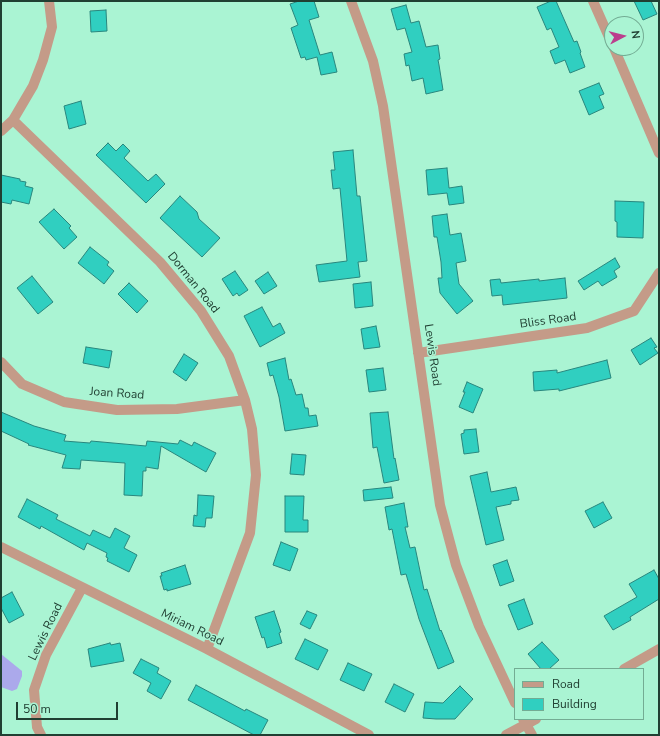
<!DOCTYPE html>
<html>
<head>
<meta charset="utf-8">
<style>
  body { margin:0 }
  #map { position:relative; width:660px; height:736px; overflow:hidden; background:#aaf4d3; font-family:"Nunito Sans",sans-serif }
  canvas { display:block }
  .frame { position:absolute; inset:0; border:2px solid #203f32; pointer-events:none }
  .legend { position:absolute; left:514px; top:668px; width:130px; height:52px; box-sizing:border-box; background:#aaf4d3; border:1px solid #73ac93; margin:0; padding:5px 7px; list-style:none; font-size:12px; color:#203f32 }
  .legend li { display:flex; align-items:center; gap:8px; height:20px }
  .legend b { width:20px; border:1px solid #73ac93 }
  .north { position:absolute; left:604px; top:16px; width:40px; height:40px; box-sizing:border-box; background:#aaf4d3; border:1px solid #73ac93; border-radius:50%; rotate:83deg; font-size:11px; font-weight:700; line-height:16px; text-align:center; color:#203f32 }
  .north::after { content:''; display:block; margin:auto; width:14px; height:18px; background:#bb3e8d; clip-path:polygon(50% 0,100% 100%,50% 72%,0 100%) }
  .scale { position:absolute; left:16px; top:702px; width:102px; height:18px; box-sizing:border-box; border:2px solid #203f32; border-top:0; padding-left:5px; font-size:12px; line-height:14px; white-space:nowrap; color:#203f32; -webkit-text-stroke:3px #aaf4d3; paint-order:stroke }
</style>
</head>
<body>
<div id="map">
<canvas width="660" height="736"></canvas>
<div class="frame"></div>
<ul class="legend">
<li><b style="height:5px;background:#c49b88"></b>Road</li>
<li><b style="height:11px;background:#30cfc0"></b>Building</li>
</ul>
<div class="north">N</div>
<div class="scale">50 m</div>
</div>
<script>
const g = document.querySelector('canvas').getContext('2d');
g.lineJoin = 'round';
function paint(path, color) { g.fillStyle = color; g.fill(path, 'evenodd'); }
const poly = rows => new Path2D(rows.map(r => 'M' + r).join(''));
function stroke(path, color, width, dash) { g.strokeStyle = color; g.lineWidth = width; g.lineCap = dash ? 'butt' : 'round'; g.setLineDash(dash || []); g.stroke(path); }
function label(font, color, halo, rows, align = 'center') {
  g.font = font + ' "Nunito Sans",sans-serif'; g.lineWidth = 3; g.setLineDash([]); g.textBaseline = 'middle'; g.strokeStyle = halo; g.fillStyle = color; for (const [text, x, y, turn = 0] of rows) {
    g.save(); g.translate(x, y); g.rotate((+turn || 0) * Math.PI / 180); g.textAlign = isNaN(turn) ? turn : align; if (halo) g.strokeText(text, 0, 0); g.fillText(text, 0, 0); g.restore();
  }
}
const green = poly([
  [1,654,22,671,22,676,17,689,12,691,1,687]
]);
const building = poly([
  [299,1,314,1,319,17,309,20,320,55,332,52,337,72,321,75,317,57,306,60,305,57,301,58,291,28,298,25,290,4,299,1],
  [551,1,556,1,574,42,577,41,581,52,580,53,585,67,570,73,565,60,555,64,550,51,559,47,551,28,547,30,537,7,551,1],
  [634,1,651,1,657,14,643,20,634,1],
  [406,5,411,23,419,21,426,47,438,45,440,59,438,60,439,65,443,90,426,94,423,78,412,81,409,65,406,66,404,54,412,52,405,28,397,30,391,9,406,5],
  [106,10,107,31,91,32,90,11,106,10],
  [599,83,604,94,599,96,604,108,589,115,579,91,599,83],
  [81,101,86,124,69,129,64,106,81,101],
  [108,143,116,151,123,144,130,151,124,158,148,181,156,174,165,184,146,203,96,155,108,143],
  [353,150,357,196,360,196,367,261,358,262,360,277,319,282,316,265,347,261,340,188,333,189,331,170,335,170,333,152,353,150],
  [447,168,449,188,462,186,464,203,449,205,447,193,428,195,426,170,447,168],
  [1,175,20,179,20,181,26,182,25,186,33,188,29,204,12,200,11,204,1,202,1,175],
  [180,196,197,212,199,219,220,238,202,257,160,218,180,196],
  [615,201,644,202,643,238,617,237,617,222,615,221,615,201],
  [54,209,71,226,69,228,77,237,64,249,39,222,54,209],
  [447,214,450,235,461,233,466,261,456,263,459,284,473,301,457,314,440,293,438,278,442,278,441,262,437,237,434,237,432,216,447,214],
  [90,247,109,262,107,265,114,271,104,284,78,263,90,247],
  [615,258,620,267,614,271,617,277,602,286,598,281,584,290,578,281,615,258],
  [235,271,248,290,239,296,237,293,233,296,222,279,235,271],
  [268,272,277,286,264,294,255,281,268,272],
  [32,276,53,302,38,314,17,288,32,276],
  [565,278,567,298,503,305,502,295,492,296,490,280,500,279,501,283,539,279,539,281,565,278],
  [371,282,373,306,355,308,353,284,371,282],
  [129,283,148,301,137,313,118,294,129,283],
  [262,307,273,327,280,323,285,333,260,347,244,316,262,307],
  [376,326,380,347,364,349,361,329,376,326],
  [651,338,657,347,654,348,658,353,640,365,631,350,651,338],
  [86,347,112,351,109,368,83,363,86,347],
  [184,354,198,363,186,381,173,372,184,354],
  [285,358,289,380,291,379,296,395,302,394,305,408,308,408,309,416,316,415,318,426,285,431,279,397,273,375,270,376,267,363,285,358],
  [607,360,611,378,559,391,559,389,534,391,533,372,557,370,557,373,607,360],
  [383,368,386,390,369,392,366,370,383,368],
  [467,382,483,389,473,413,459,407,465,392,463,392,467,382],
  [1,412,34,426,66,435,64,441,90,443,91,441,146,446,147,441,178,444,180,440,192,446,194,442,216,453,206,472,161,446,158,469,146,467,146,471,143,471,142,496,124,495,125,463,81,460,80,469,62,468,66,455,28,445,29,444,1,431,1,412],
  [388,412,394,459,395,458,399,480,384,483,377,447,373,448,370,413,388,412],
  [476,429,479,452,464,454,461,434,464,433,464,430,476,429],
  [292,454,306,455,304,475,290,474,292,454],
  [487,472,491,492,516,487,519,500,511,501,511,504,496,507,504,540,486,545,470,476,487,472],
  [391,487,393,498,364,501,363,490,391,487],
  [198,495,214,496,212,518,206,518,205,527,193,526,194,515,197,516,198,495],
  [285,496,304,496,303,520,308,520,308,532,285,532,285,496],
  [27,499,58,515,56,519,90,536,93,530,110,538,115,528,130,536,124,548,137,555,129,572,107,561,108,558,106,557,107,553,87,543,84,550,41,526,40,529,18,517,27,499],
  [603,502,612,518,594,528,585,511,603,502],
  [404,503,408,527,405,527,410,548,415,547,424,590,427,589,440,631,441,630,454,662,438,669,419,619,406,574,401,575,392,529,389,530,385,507,404,503],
  [281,542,298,549,290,571,273,565,281,542],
  [507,560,514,581,500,586,493,565,507,560],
  [185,565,191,584,167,591,167,589,164,590,160,576,162,576,161,573,185,565],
  [654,570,659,579,659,599,630,617,631,620,613,630,604,616,637,597,629,584,654,570],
  [12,592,24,615,9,623,1,608,1,598,12,592],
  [524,599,533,624,518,630,508,605,524,599],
  [274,611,281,632,279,633,282,643,267,648,264,637,262,638,255,617,274,611],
  [307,611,317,615,310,629,300,624,307,611],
  [305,639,328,650,318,670,295,659,305,639],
  [542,642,559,660,549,669,541,669,528,654,542,642],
  [110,643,111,645,120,643,124,661,91,667,88,649,110,643],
  [141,659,159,668,157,673,171,681,161,699,147,691,151,683,133,673,141,659],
  [348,663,372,674,364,691,340,680,348,663],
  [394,684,414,694,405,712,385,702,394,684],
  [196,685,245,711,246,709,268,720,260,735,254,735,188,700,196,685],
  [460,686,473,699,455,719,436,719,423,718,425,702,443,703,460,686]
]);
const minor = poly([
  [351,1,373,61,383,106,440,505,456,565,479,626,515,703],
  [593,1,612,44],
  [614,48,659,153],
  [13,120,160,262,201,311,229,356,245,400,252,429,256,475,250,533,207,649],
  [1,131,13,120,33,86,43,60,52,27,49,1],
  [418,353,587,328,634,311,659,273],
  [1,362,22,384,64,402,117,410,177,409,245,400],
  [1,547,207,649,369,735],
  [624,669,659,649],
  [523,719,532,735],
  [41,735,37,727,34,690,46,655,82,588],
  [506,735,536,719]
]);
const streetNames = [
  ["Dorman Road",193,283,51],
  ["Bliss Road",548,321,-8],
  ["Lewis Road",432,355,82],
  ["Joan Road",117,394,4],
  ["Miriam Road",192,628,26],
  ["Lewis Road",46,632,-64]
];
paint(green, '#aba9eb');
paint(building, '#30cfc0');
stroke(building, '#29867d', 1);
stroke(minor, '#c49b88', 10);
label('12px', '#203f32', '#aaf4d3', streetNames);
</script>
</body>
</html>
